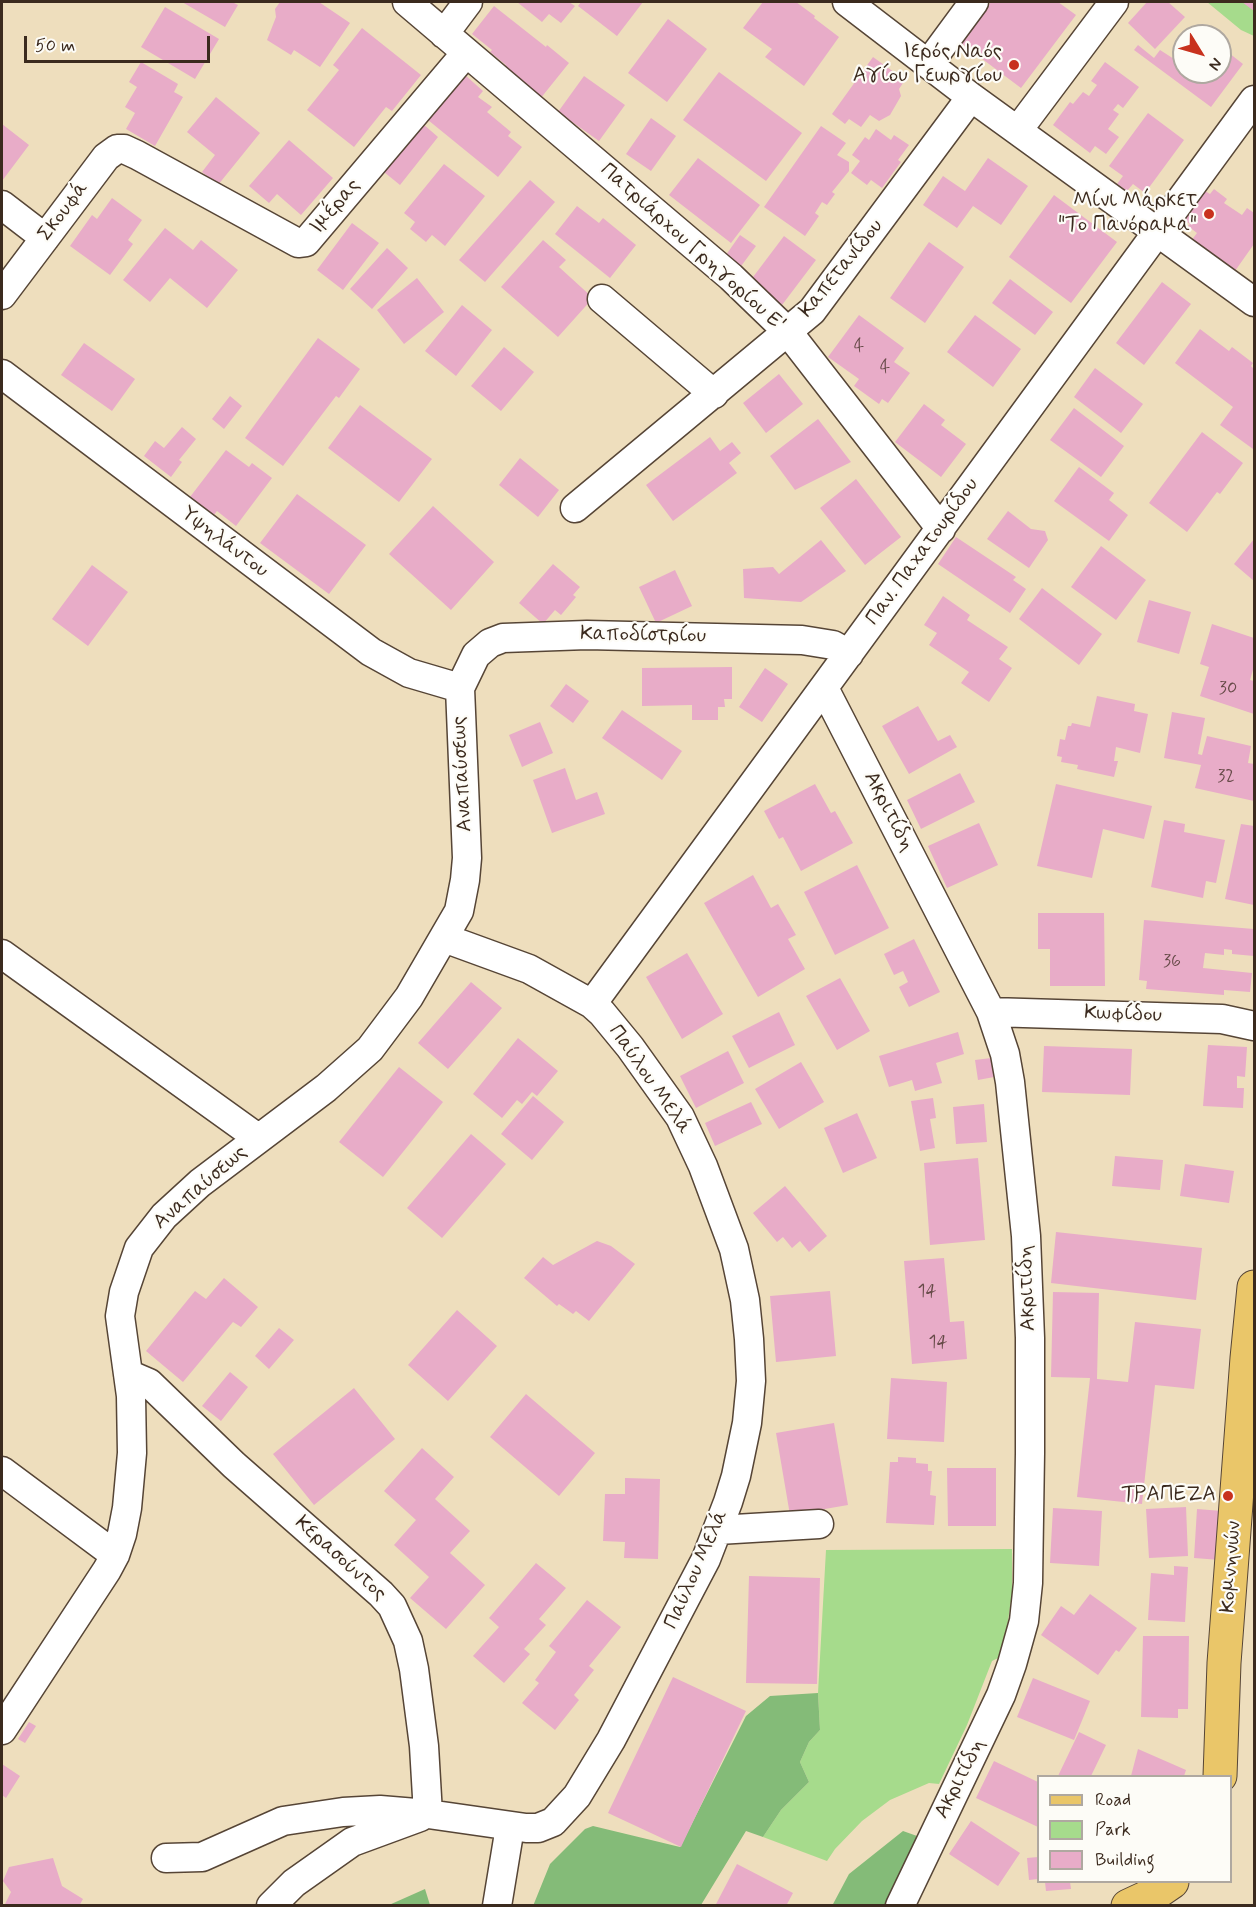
<!DOCTYPE html>
<html>
<head>
<meta charset="utf-8">
<style>
  body { margin:0 }
  #map { position:relative; width:1256px; height:1907px; overflow:hidden; background:#eedebd; font-family:Mynerve,sans-serif }
  canvas { display:block }
  .frame { position:absolute; inset:0; border:3px solid #3b2a1e; pointer-events:none }
  .legend { position:absolute; left:1037px; top:1775px; width:195px; height:108px; box-sizing:border-box; background:#fdfcf7; border:2px solid #afa8a0; margin:0; padding:8px 10px; list-style:none; font-size:18px; color:#3b2a1e }
  .legend li { display:flex; align-items:center; gap:12px; height:30px }
  .legend b { width:30px; border:2px solid #afa8a0 }
  .north { position:absolute; left:1172px; top:24px; width:60px; height:60px; box-sizing:border-box; background:#fdfcf7; border:2px solid #afa8a0; border-radius:50%; rotate:127deg; font-size:16px; font-weight:700; line-height:24px; text-align:center; color:#3b2a1e }
  .north::after { content:''; display:block; margin:auto; width:21px; height:27px; background:#c8321e; clip-path:polygon(50% 0,100% 100%,50% 72%,0 100%) }
  .scale { position:absolute; left:24px; top:36px; width:186px; height:27px; box-sizing:border-box; border:3px solid #3b2a1e; border-top:0; padding-left:8px; font-size:18px; line-height:21px; white-space:nowrap; color:#3b2a1e; -webkit-text-stroke:4px #fdfcf7; paint-order:stroke }
</style>
</head>
<body>
<div id="map">
<canvas width="1256" height="1907"></canvas>
<div class="frame"></div>
<ul class="legend">
<li><b style="height:8px;background:#eac669"></b>Road</li>
<li><b style="height:16px;background:#a6db8c"></b>Park</li>
<li><b style="height:16px;background:#e8acc8"></b>Building</li>
</ul>
<div class="north">N</div>
<div class="scale">50 m</div>
</div>
<script>
const g = document.querySelector('canvas').getContext('2d');
g.lineJoin = 'round';
function paint(path, color) { g.fillStyle = color; g.fill(path, 'evenodd'); }
const poly = rows => new Path2D(rows.map(r => 'M' + r).join(''));
function stroke(path, color, width, dash) { g.strokeStyle = color; g.lineWidth = width; g.lineCap = dash ? 'butt' : 'round'; g.setLineDash(dash || []); g.stroke(path); }
function label(font, color, halo, rows, align = 'center') {
  g.font = font + ' Mynerve,sans-serif'; g.lineWidth = 4.5; g.setLineDash([]); g.textBaseline = 'middle'; g.strokeStyle = halo; g.fillStyle = color; for (const [text, x, y, turn = 0] of rows) {
    g.save(); g.translate(x, y); g.rotate((+turn || 0) * Math.PI / 180); g.textAlign = isNaN(turn) ? turn : align; if (halo) g.strokeText(text, 0, 0); g.fillText(text, 0, 0); g.restore();
  }
}
const green = poly([
  [1207,2,1254,2,1254,36,1241,30],
  [1012,1549,1012,1594,1007,1627,998,1658,992,1661,967,1725,939,1784,929,1783,890,1800,862,1821,835,1849,827,1861,763,1837,781,1810,809,1782,800,1762,809,1742,820,1730,818,1693,826,1550]
]);
const forest = poly([
  [818,1693,820,1730,809,1742,800,1762,809,1782,781,1810,763,1837,746,1831,701,1905,533,1906,550,1864,585,1829,593,1826,680,1847,746,1716,770,1696],
  [903,1831,917,1836,912,1857,887,1905,832,1906,849,1874],
  [425,1889,430,1905,389,1905]
]);
const building = poly([
  [182,2,232,2,238,5,225,27],
  [280,2,319,2,350,23,320,67,294,50,291,55,267,40,276,17,275,9],
  [517,2,569,2,575,6,561,23,549,14,542,22],
  [581,2,643,2,617,36,578,6],
  [763,2,796,2,815,16,814,18,839,37,804,86,765,57,772,49,743,28],
  [991,2,1058,2,1076,15,1021,88,961,43],
  [1147,2,1168,2,1185,17,1155,49,1128,23],
  [1242,2,1254,2,1254,11],
  [494,6,546,47,547,45,569,63,540,99,502,70,506,65,490,52,492,50,472,34],
  [165,7,219,39,195,79,141,47],
  [668,19,707,49,667,102,628,73],
  [362,28,421,75,392,111,386,107,354,147,307,110,339,70,333,65],
  [1197,29,1206,36,1191,36],
  [1138,45,1154,58,1160,50,1174,59,1184,46,1184,72,1220,72,1220,46,1243,64,1211,107,1134,50],
  [873,57,905,80,899,89,901,96,890,115,879,121,870,115,861,127,849,119,845,124,832,114],
  [141,62,178,84,174,92,183,97,155,146,126,129,135,113,125,107,137,87,129,82],
  [1105,62,1139,87,1123,108,1118,104,1113,110,1119,114,1108,129,1119,137,1106,154,1095,146,1090,153,1053,125,1070,102,1073,104,1083,92,1089,96,1097,85,1091,81],
  [719,72,802,133,766,181,683,120],
  [465,75,483,91,478,97,492,107,487,112,511,132,508,136,522,147,498,177,428,120],
  [584,76,625,105,599,141,558,112],
  [216,97,260,133,218,185,202,172,215,155,187,132],
  [1148,113,1184,140,1145,193,1133,184,1127,191,1117,184,1123,176,1109,166],
  [651,118,676,136,651,171,626,154],
  [2,124,29,145,2,181],
  [423,124,438,137,400,185,384,172],
  [821,126,846,143,837,155,849,162,849,171,832,192,835,194,827,205,822,202,815,213,819,216,805,236,764,207],
  [876,129,891,140,894,135,909,145,898,160,901,162,882,188,871,180,867,185,851,173,860,161,852,155,865,137,869,140],
  [289,140,333,178,301,215,277,194,269,203,249,186],
  [698,158,760,205,731,243,669,195],
  [988,158,1028,186,1001,225,973,206,957,228,923,205,943,176,965,191],
  [444,164,485,196,445,246,432,235,426,242,410,229,415,222,404,213],
  [530,180,555,202,485,282,459,260],
  [1214,189,1227,199,1224,203,1242,215,1247,208,1254,213,1254,244,1235,271,1191,241,1197,233,1188,226,1190,224,1184,220,1205,191,1210,194],
  [1054,195,1117,242,1071,303,1009,257],
  [112,198,142,220,128,240,133,244,110,275,70,246,92,215,97,219],
  [577,206,599,223,603,218,636,245,610,278,555,234],
  [352,223,379,243,343,290,317,270],
  [165,228,193,250,201,240,238,270,207,308,170,278,150,302,123,280],
  [740,235,756,246,736,273,721,262],
  [784,236,816,260,782,305,750,281],
  [543,240,566,260,559,267,593,298,558,337,501,287],
  [929,242,964,267,925,323,890,298],
  [387,248,408,268,372,309,350,289],
  [417,278,444,312,404,344,377,310],
  [1010,279,1053,312,1035,335,992,303],
  [1162,282,1191,304,1144,365,1116,343],
  [462,305,492,330,456,376,425,351],
  [859,315,904,348,894,362,910,373,888,403,882,399,879,404,854,386,859,379,828,357],
  [975,315,1021,349,993,387,947,352],
  [1200,329,1229,351,1232,347,1253,363,1251,366,1254,369,1254,447,1253,449,1220,425,1233,407,1175,363],
  [318,338,360,369,339,398,336,396,283,466,245,438],
  [84,343,135,379,112,411,61,375],
  [504,347,534,372,501,411,471,386],
  [1095,368,1143,404,1121,433,1074,397],
  [779,374,803,404,766,433,743,403],
  [230,396,242,406,224,429,212,419],
  [924,404,945,420,941,425,966,444,941,477,895,442],
  [360,405,432,459,399,502,328,448],
  [1074,408,1124,446,1101,477,1050,440],
  [818,419,851,462,795,490,770,456],
  [182,427,196,439,179,460,182,462,171,477,144,456,155,441,164,448],
  [1202,432,1243,463,1220,494,1217,492,1187,532,1149,503],
  [710,437,720,451,732,442,741,453,729,463,737,473,673,521,646,485],
  [226,450,249,467,252,463,272,478,236,526,217,511,214,515,190,497],
  [520,458,559,490,538,517,499,485],
  [1079,467,1114,493,1109,500,1128,515,1109,541,1054,501],
  [856,479,901,537,865,565,820,508],
  [297,494,366,545,329,594,260,543],
  [433,506,494,562,451,610,389,554],
  [1008,511,1031,529,1045,531,1048,540,1029,568,987,539],
  [956,537,1016,577,1013,580,1026,589,1010,613,938,564],
  [1254,539,1254,581,1234,564],
  [821,540,846,571,801,602,744,598,743,569,773,567,779,574],
  [1101,546,1146,580,1116,620,1071,587],
  [553,564,580,587,573,595,576,597,561,615,555,610,543,624,519,603],
  [92,565,128,592,88,646,52,619],
  [675,570,692,606,656,623,639,587],
  [1042,588,1102,634,1079,665,1019,619],
  [943,596,970,615,967,620,1008,647,999,659,1012,668,989,702,961,683,969,672,929,645,937,633,924,625],
  [1149,600,1191,612,1179,654,1137,642],
  [1212,624,1254,638,1254,666,1250,680,1254,681,1254,714,1200,696,1209,667,1200,664],
  [732,667,732,699,724,699,725,707,718,707,718,720,692,720,692,705,642,706,642,668],
  [765,668,788,684,762,722,739,707],
  [566,684,589,701,573,723,550,706],
  [1097,696,1135,704,1134,711,1148,714,1140,753,1116,747,1114,761,1118,761,1114,777,1077,769,1078,765,1061,762,1062,757,1057,756,1060,739,1065,740,1068,726,1071,726,1072,723,1090,727],
  [918,706,938,741,950,735,957,747,909,774,882,726],
  [622,710,682,751,662,780,602,738],
  [1172,712,1205,718,1198,754,1202,755,1207,736,1251,746,1248,763,1254,764,1254,801,1195,788,1201,765,1164,758],
  [540,722,553,753,522,767,509,735],
  [565,768,576,800,597,792,605,814,552,833,533,780],
  [960,773,975,802,921,829,907,800],
  [815,784,831,813,835,811,853,843,801,871,783,837,779,839,764,811],
  [1056,784,1152,806,1144,839,1103,829,1092,878,1037,866],
  [1164,820,1185,824,1184,832,1225,840,1216,883,1206,881,1203,898,1151,887],
  [979,823,998,865,947,888,928,846],
  [1241,824,1254,826,1254,905,1225,899],
  [857,865,889,928,835,955,804,892],
  [753,875,771,908,778,904,796,935,788,939,805,969,758,997,704,903],
  [1038,913,1104,913,1105,986,1050,986,1050,949,1038,949],
  [1144,920,1254,929,1254,956,1232,954,1232,950,1224,949,1224,955,1205,953,1203,968,1252,973,1250,992,1224,990,1224,995,1146,989,1147,981,1139,980],
  [914,939,940,992,909,1007,899,987,908,982,903,971,894,975,884,954],
  [687,953,723,1014,682,1039,646,977],
  [840,978,870,1031,837,1050,806,996],
  [471,982,502,1008,448,1069,418,1043],
  [779,1012,795,1045,749,1068,732,1036],
  [958,1032,964,1054,936,1063,942,1083,915,1091,912,1080,889,1087,879,1056],
  [518,1038,558,1071,537,1096,532,1092,522,1104,517,1100,502,1118,473,1094],
  [1208,1045,1247,1047,1245,1077,1237,1076,1237,1088,1244,1088,1243,1108,1203,1106],
  [1044,1046,1132,1049,1130,1095,1042,1092],
  [728,1051,744,1083,696,1108,680,1076],
  [991,1058,994,1077,978,1080,975,1060],
  [801,1062,824,1102,779,1129,755,1089],
  [399,1067,443,1102,383,1177,339,1142],
  [533,1096,564,1122,532,1160,501,1134],
  [933,1098,936,1118,930,1119,935,1148,920,1151,911,1101],
  [751,1102,762,1124,715,1146,705,1123],
  [984,1104,987,1142,956,1144,953,1107],
  [857,1113,877,1158,843,1173,824,1128],
  [471,1134,506,1164,442,1238,407,1208],
  [1115,1156,1163,1160,1160,1190,1112,1186],
  [978,1158,985,1240,930,1245,924,1163],
  [1185,1164,1234,1171,1229,1203,1180,1196],
  [785,1186,827,1236,809,1252,800,1241,792,1248,783,1237,777,1242,753,1213],
  [1056,1232,1202,1248,1196,1300,1051,1283],
  [597,1241,611,1246,635,1264,589,1321,576,1311,573,1314,559,1304,557,1306,524,1278,543,1257,553,1265],
  [944,1258,950,1322,964,1321,967,1359,912,1364,904,1261],
  [224,1278,258,1307,241,1327,233,1322,183,1382,146,1351,195,1291,206,1299],
  [830,1291,836,1356,776,1362,770,1296],
  [1053,1292,1099,1293,1097,1379,1128,1382,1135,1322,1201,1329,1194,1389,1155,1385,1142,1504,1077,1497,1090,1378,1051,1377],
  [457,1310,497,1346,448,1401,408,1365],
  [279,1328,294,1340,269,1369,255,1356],
  [230,1372,248,1387,221,1421,202,1406],
  [891,1378,947,1382,944,1442,887,1439],
  [354,1388,395,1439,314,1505,273,1454],
  [526,1394,595,1453,559,1496,490,1437],
  [834,1423,848,1505,790,1515,776,1433],
  [422,1448,454,1477,435,1499,470,1531,450,1553,485,1585,446,1629,410,1598,429,1577,394,1545,416,1520,384,1491],
  [898,1457,916,1458,916,1463,928,1464,928,1471,932,1471,930,1495,936,1496,934,1525,886,1523,890,1462,898,1462],
  [947,1468,996,1468,996,1526,948,1526],
  [625,1478,660,1479,658,1559,624,1558,625,1542,603,1541,605,1494,625,1494],
  [1186,1507,1188,1556,1149,1558,1146,1509],
  [1053,1508,1102,1511,1099,1566,1050,1563],
  [1197,1509,1222,1511,1220,1560,1194,1558],
  [536,1563,566,1588,539,1619,546,1625,524,1649,530,1654,504,1683,473,1656,499,1627,489,1618],
  [1174,1566,1188,1567,1185,1622,1148,1620,1151,1573,1174,1575],
  [749,1576,820,1578,817,1684,746,1683],
  [1090,1594,1137,1628,1119,1652,1116,1650,1098,1675,1041,1635,1061,1606,1074,1615],
  [587,1600,621,1627,589,1666,594,1670,574,1695,579,1700,555,1730,522,1703,539,1683,535,1680,556,1652,549,1646],
  [1143,1636,1189,1636,1188,1709,1178,1709,1178,1718,1141,1717],
  [673,1677,746,1711,681,1847,608,1813],
  [1033,1678,1090,1701,1074,1740,1017,1717],
  [29,1722,36,1726,25,1743,18,1739],
  [1079,1732,1106,1745,1091,1776,1058,1776],
  [1138,1749,1186,1770,1184,1776,1131,1776],
  [994,1761,1038,1782,1038,1827,976,1798],
  [2,1764,20,1776,6,1798,2,1795],
  [971,1821,1020,1853,998,1886,949,1854],
  [1038,1857,1038,1879,1029,1880,1027,1858],
  [53,1858,62,1886,83,1899,79,1906,4,1906,11,1892,3,1881,9,1867],
  [737,1864,793,1893,786,1906,715,1906],
  [1045,1882,1070,1882,1071,1889,1046,1891]
]);
const minor = poly([
  [407,2,731,277,788,332,941,529],
  [847,2,971,97,1254,302],
  [444,34,468,2],
  [929,63,974,2],
  [1018,130,1114,2],
  [2,205,45,238],
  [2,295,106,157,117,149,124,149,137,155,298,243,306,242,466,53],
  [602,299,714,394],
  [2,374,371,652,409,673,460,688],
  [575,508,812,311,971,97],
  [824,688,991,1012,1005,1054,1010,1082,1026,1236,1030,1338,1030,1453,1028,1583,1024,1621,1012,1664,1001,1695,900,1906],
  [2,954,258,1138],
  [592,1004,1254,100],
  [991,1012,1222,1019,1254,1026],
  [128,1374,149,1383,234,1465,381,1594,392,1606,408,1641,414,1669,424,1746,428,1814],
  [2,1471,115,1555],
  [718,1530,819,1524],
  [2,1730,107,1570,115,1555,122,1534,127,1508,132,1453,131,1396,120,1316,124,1292,139,1248,164,1216,200,1183,326,1088,370,1049,409,997,459,911,465,880,467,858,460,688,476,655,490,643,503,638,587,635,802,640,833,645,849,654],
  [166,1858,202,1857,283,1821,343,1812,380,1810,428,1814,526,1828,538,1828,553,1822,577,1796,611,1740,706,1559,728,1502,736,1476,747,1423,751,1381,749,1339,745,1300,734,1249,703,1166,680,1117,630,1047,602,1013,592,1004,529,969,444,938],
  [271,1906,294,1883,352,1842,420,1817],
  [497,1906,510,1827]
]);
const major = poly([
  [1220,1776,1224,1663,1247,1358,1254,1287],
  [1128,1906,1156,1893,1172,1882]
]);
const markers = [
  [1014,65,6,"#c8321e"],
  [1209,214,6,"#c8321e"],
  [1228,1496,6,"#c8321e"]
];
const numberNames = [
  ["4",859,347],
  ["4",885,368],
  ["30",1228,689],
  ["32",1226,777],
  ["36",1172,962],
  ["14",927,1292],
  ["14",938,1343]
];
const poiNames = [
  ["Ιερός Ναός",1002,53],
  ["Αγίου Γεωργίου",1002,77],
  ["Μίνι Μάρκετ",1197,202],
  ["\"Το Πανόραμα\"",1197,226],
  ["ΤΡΑΠΕΖΑ",1216,1496]
];
const streetNames = [
  ["Ιμέρας",336,207,-50],
  ["Σκουφά",64,212,-53],
  ["Πατριάρχου Γρηγορίου Ε'",692,248,42],
  ["Καπετανίδου",842,269,-51],
  ["Υψηλάντου",224,543,37],
  ["Παν. Παχατουρίδου",923,552,-54],
  ["Καποδίστρίου",643,636,1],
  ["Αναπαύσεως",463,774,-93],
  ["Ακριτίδη",888,812,63],
  ["Κωφίδου",1123,1015,2],
  ["Παύλου Μελά",649,1080,55],
  ["Αναπαύσεως",201,1188,-41],
  ["Ακριτίδη",1028,1288,-92],
  ["Κερασούντος",340,1559,42],
  ["Κομνηνών",1232,1567,-86],
  ["Παύλου Μελά",697,1570,-66],
  ["Ακριτίδη",961,1779,-63]
];
paint(green, '#a6db8c');
paint(forest, '#84bb78');
paint(building, '#e8acc8');
stroke(minor, '#564536', 31);
stroke(major, '#564536', 35);
stroke(minor, '#fff', 28);
stroke(major, '#eac669', 33);
for (const [x, y, r, color] of markers) { const dot = new Path2D(); dot.arc(x, y, r, 0, 2 * Math.PI); g.fillStyle = color; g.fill(dot); stroke(dot, '#fdfcf7', 2); }
label('18px', '#664a48', null, numberNames);
label('21px', '#3b2a1e', '#fdfcf7', poiNames, 'right');
label('21px', '#3b2a1e', '#fdfcf7', streetNames);
</script>
</body>
</html>
